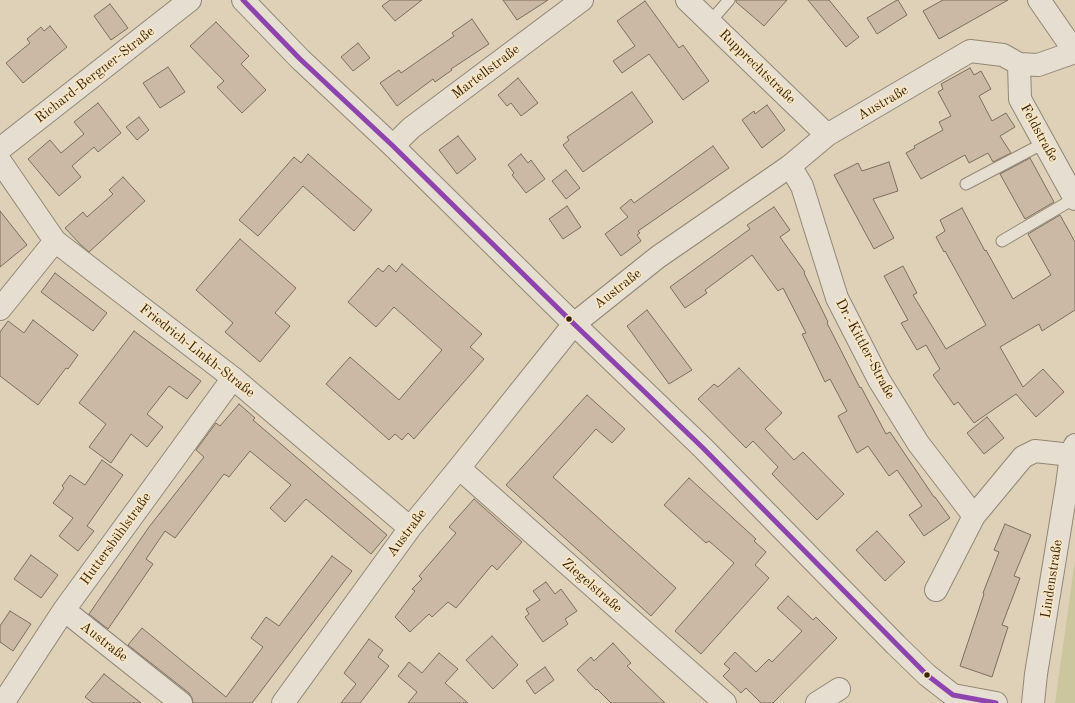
<!DOCTYPE html>
<html>
<head>
<meta charset="utf-8">
<style>
  body { margin:0 }
  canvas { display:block; background:#dfd1b8 }
</style>
</head>
<body>
<canvas width="1075" height="703"></canvas>
<script>
const g = document.querySelector('canvas').getContext('2d');
g.lineJoin = 'round';
function paint(path, color) { g.fillStyle = color; g.fill(path, 'evenodd'); }
const poly = rows => new Path2D(rows.map(r => 'M' + r).join(''));
function stroke(path, color, width, dash) { g.strokeStyle = color; g.lineWidth = width; g.lineCap = dash ? 'butt' : 'round'; g.setLineDash(dash || []); g.stroke(path); }
function label(font, color, halo, rows, align = 'center') {
  g.font = font + ' "Old Standard TT",serif'; g.lineWidth = 4; g.setLineDash([]); g.textBaseline = 'middle'; g.strokeStyle = halo; g.fillStyle = color; for (const [text, x, y, turn = 0] of rows) {
    g.save(); g.translate(x, y); g.rotate((+turn || 0) * Math.PI / 180); g.textAlign = isNaN(turn) ? turn : align; if (halo) g.strokeText(text, 0, 0); g.fillText(text, 0, 0); g.restore();
  }
}
const green = poly([
  [1075,560,1075,703,1055,703]
]);
const building = poly([
  [390,0,422,0,395,21,382,6,390,0],
  [503,0,548,0,517,20,503,0],
  [736,0,787,0,764,26,736,2,736,0],
  [808,0,829,0,859,37,846,47,808,0],
  [897,0,898,0,907,15,877,34,867,18,897,0],
  [943,0,1008,0,939,39,923,11,943,0],
  [645,1,679,48,683,45,709,81,683,100,649,54,622,73,613,61,635,46,617,21,645,1],
  [110,4,128,28,111,40,94,16,110,4],
  [472,19,489,44,451,69,452,70,435,82,433,79,397,106,380,83,399,70,401,73,454,36,452,33,472,19],
  [216,22,249,56,241,64,266,90,242,113,217,87,224,81,190,46,216,22],
  [50,26,67,47,23,83,6,63,30,43,27,39,41,27,44,31,50,26],
  [358,43,370,58,353,71,341,57,358,43],
  [168,67,185,92,160,108,143,83,168,67],
  [970,68,974,75,981,71,991,89,979,96,992,121,1006,113,1015,127,1000,136,1011,153,993,162,988,153,969,163,965,155,921,179,906,153,915,148,914,146,943,130,939,122,951,116,938,92,943,89,941,84,970,68],
  [518,78,538,103,521,116,511,103,507,106,498,95,518,78],
  [632,92,653,122,583,172,563,145,569,140,567,137,632,92],
  [98,103,121,133,98,152,94,147,72,166,81,177,59,196,28,159,50,140,61,153,84,134,74,122,98,103],
  [767,105,785,130,762,148,742,120,754,111,755,114,767,105],
  [139,117,149,130,137,140,126,127,139,117],
  [458,136,476,159,457,174,439,150,458,136],
  [713,146,729,168,638,231,640,233,637,235,641,241,621,256,605,234,628,217,620,208,631,199,634,203,713,146],
  [308,154,372,210,354,231,303,186,258,236,239,220,294,157,301,163,308,154],
  [521,154,528,163,531,160,545,179,526,193,512,175,514,173,508,165,521,154],
  [1030,158,1054,202,1025,219,1000,174,1030,158],
  [889,162,898,191,873,199,894,238,874,249,834,175,858,163,862,171,889,162],
  [566,170,580,188,566,199,552,181,566,170],
  [123,177,145,201,89,252,80,244,65,228,83,212,87,217,113,194,109,190,123,177],
  [567,206,581,227,563,239,549,219,567,206],
  [774,207,790,230,780,237,805,272,804,273,828,322,827,323,860,388,861,387,886,434,890,432,934,497,935,497,950,518,924,536,909,515,922,506,897,470,889,476,868,446,857,453,838,416,847,411,830,379,825,382,802,334,806,333,783,288,778,291,752,255,705,290,707,293,685,308,670,287,750,229,747,225,774,207],
  [962,208,985,251,986,250,1013,299,1051,275,1028,234,1060,215,1075,242,1075,310,1042,331,1039,324,1000,347,1023,387,1043,369,1064,392,1036,417,1016,394,974,423,958,402,954,405,933,375,940,369,926,345,917,350,901,323,908,320,884,276,903,266,917,293,913,295,946,349,986,325,945,251,944,252,936,237,945,231,940,220,962,208],
  [0,211,27,245,0,267,0,211],
  [240,239,296,288,275,313,290,326,260,362,225,332,233,323,196,290,240,239],
  [402,264,482,334,470,347,484,359,414,439,408,433,402,440,395,434,389,440,326,384,350,357,399,400,442,350,394,307,376,327,348,302,378,268,383,272,389,265,396,272,402,264],
  [55,273,107,313,93,331,41,292,55,273],
  [647,310,692,370,669,384,627,326,647,310],
  [33,320,78,355,68,369,66,368,38,405,0,376,0,332,8,321,24,333,33,320],
  [134,331,201,381,187,399,169,386,147,414,163,427,147,447,131,434,111,463,89,447,106,424,79,403,134,331],
  [739,368,782,413,765,429,794,460,803,452,844,494,817,520,772,474,778,467,753,441,746,448,698,399,714,384,718,387,739,368],
  [587,395,625,429,612,443,596,429,553,477,676,588,651,616,506,485,587,395],
  [239,404,255,418,253,420,387,535,371,554,306,499,285,522,270,508,291,485,250,451,229,477,224,474,175,538,165,531,146,559,153,564,108,629,89,614,149,527,204,457,196,450,216,423,220,426,239,404],
  [987,417,1004,438,984,454,967,433,987,417],
  [102,460,123,475,87,526,94,531,78,551,59,536,73,518,53,503,64,488,62,486,70,475,85,485,102,460],
  [689,478,756,539,754,541,766,552,755,565,769,578,701,654,675,631,734,563,709,541,706,543,664,505,689,478],
  [474,499,522,542,497,570,492,565,456,608,448,602,432,617,429,614,410,632,395,617,415,591,412,589,422,579,419,576,456,533,449,527,474,499],
  [1005,524,1031,535,1014,576,1020,578,1002,625,1008,627,992,677,960,666,984,594,983,593,999,552,994,550,1005,524],
  [877,531,905,562,885,581,856,550,877,531],
  [31,555,58,575,41,598,14,579,31,555],
  [332,556,352,571,252,703,193,703,192,698,189,693,128,645,142,628,226,697,263,647,251,638,266,617,279,626,332,556],
  [546,582,555,594,561,589,577,611,565,619,568,624,543,642,525,617,529,614,526,609,540,600,533,591,546,582],
  [788,596,813,620,816,617,837,638,773,703,761,703,746,688,741,693,723,676,730,669,724,664,735,652,756,672,769,659,772,662,802,631,777,608,788,596],
  [10,611,31,624,13,651,0,642,0,626,10,611],
  [492,636,518,665,493,689,466,660,492,636],
  [369,639,383,650,378,657,389,666,360,703,341,703,356,684,344,673,369,639],
  [613,643,631,663,627,666,665,703,611,703,597,689,596,690,577,670,591,657,594,661,613,643],
  [439,653,458,669,445,683,468,703,408,703,417,692,398,676,409,662,422,673,439,653],
  [545,667,554,680,535,694,526,681,545,667],
  [104,674,141,703,93,703,85,697,104,674]
]);
const service = poly([
  [710,22,729,0],
  [966,184,1044,143],
  [1002,241,1075,198]
]);
const minor = poly([
  [687,0,827,135],
  [1039,0,1075,52],
  [1019,64,1020,99,1075,199],
  [393,146,411,128,582,0],
  [0,149,190,0],
  [0,161,55,241,233,378,410,528],
  [790,166,802,186,837,298,879,380,918,443,974,516],
  [0,309,55,241],
  [459,468,725,703],
  [936,590,974,516,1023,457,1035,451,1071,455],
  [64,610,181,703],
  [3,703,64,610,233,378],
  [283,703,410,528,459,468,574,324,658,257,790,166,827,135,970,51,1003,55,1019,64,1038,65,1075,52],
  [817,703,839,689]
]);
const tertiary = poly([
  [243,0,300,59,393,146,574,324,703,448,896,645,927,675,963,703],
  [953,695,996,703],
  [1033,703,1036,674,1067,485,1071,455,1075,445]
]);
const bus1 = poly([
  [243,0,300,59,393,146,574,324,703,448,927,675,953,695,996,703]
]);
const markers = [
  [569,319,3.5,"#3a2400"],
  [927,675,3.5,"#3a2400"]
];
const streetNames = [
  ["Rupprechtstraße",757,67,44],
  ["Martellstraße",486,72,-37],
  ["Richard-Bergner-Straße",95,75,-38],
  ["Austraße",883,103,-30],
  ["Feldstraße",1039,133,61],
  ["Austraße",618,289,-38],
  ["Dr.-Kittler-Straße",865,349,62],
  ["Friedrich-Linkh-Straße",197,351,38],
  ["Austraße",407,533,-53],
  ["Huttersbühlstraße",116,539,-54],
  ["Lindenstraße",1052,579,-81],
  ["Ziegelstraße",592,586,41],
  ["Austraße",104,642,38]
];
paint(green, '#cbc69d');
paint(building, '#cbb9a5');
stroke(building, '#7a6f5d', 1);
stroke(service, '#928775', 13);
stroke(minor, '#928775', 24);
stroke(tertiary, '#928775', 24);
stroke(service, '#e5ded1', 11);
stroke(minor, '#e5ded1', 22);
stroke(tertiary, '#e5ded1', 22);
stroke(bus1, '#8e44ad', 5);
for (const [x, y, r, color] of markers) { const dot = new Path2D(); dot.arc(x, y, r, 0, 2 * Math.PI); g.fillStyle = color; g.fill(dot); stroke(dot, '#f5e4c6', 1.5); }
label('14px', '#3a2400', '#f5e4c6', streetNames);
</script>
</body>
</html>
